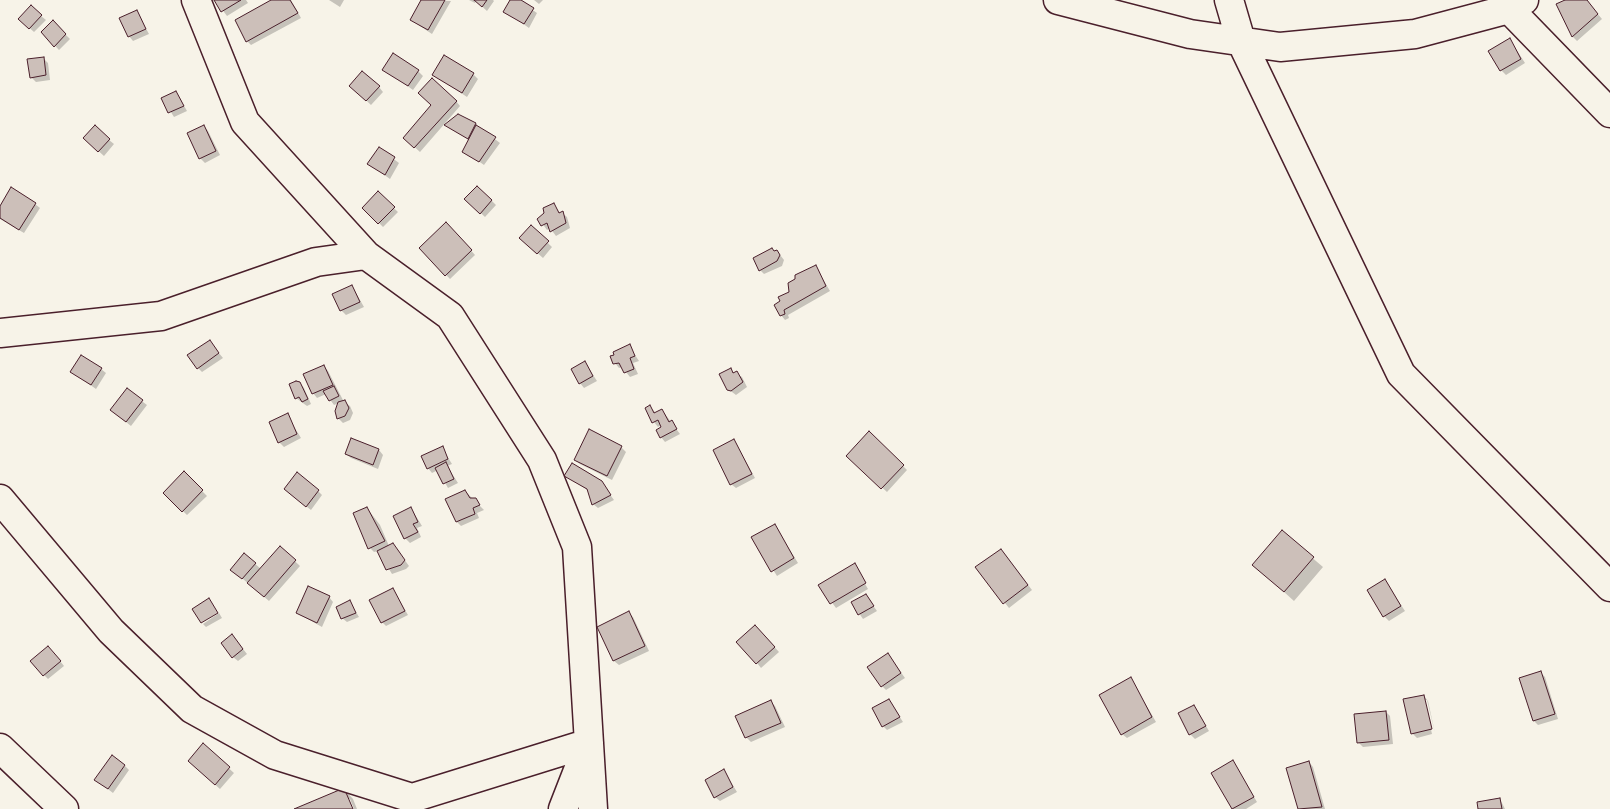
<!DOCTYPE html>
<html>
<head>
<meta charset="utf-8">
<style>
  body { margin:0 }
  canvas { display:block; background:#f7f3e8 }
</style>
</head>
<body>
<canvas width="1610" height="809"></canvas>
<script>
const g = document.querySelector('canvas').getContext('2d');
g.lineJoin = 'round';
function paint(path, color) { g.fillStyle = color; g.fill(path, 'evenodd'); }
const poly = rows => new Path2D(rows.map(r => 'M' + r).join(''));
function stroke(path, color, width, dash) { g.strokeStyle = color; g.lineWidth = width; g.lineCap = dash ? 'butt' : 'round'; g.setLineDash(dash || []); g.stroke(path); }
const shadow = poly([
  [215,0,246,0,248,3,227,16],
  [274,0,291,0,301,18,251,45,247,41],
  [329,0,344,0,340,7],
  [422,0,451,1,432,34,411,20],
  [469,0,493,0,494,1,487,11,476,1,475,3],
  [511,0,518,0,537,13,529,28,505,11],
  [534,0,543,0,539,4],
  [1568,0,1586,0,1602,19,1577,41,1573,37,1558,5],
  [137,12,149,34,133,41,129,36],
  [41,16,46,20,34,32,25,24],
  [53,22,70,39,59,50,42,32],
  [1510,40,1525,63,1506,75,1501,70],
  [43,58,48,63,50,80,36,82,31,77],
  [384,69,418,71,423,76,413,90],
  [473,74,478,79,467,97,434,75],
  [351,86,379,87,383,92,371,105],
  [176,92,187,111,174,117,162,98],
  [456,101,460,106,420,152,409,142],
  [475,124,500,143,484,165,464,151,470,140,446,125],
  [204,126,208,131,220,155,205,163,200,158],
  [84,138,109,140,114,144,104,156],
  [379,148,399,163,390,179,369,164],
  [378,193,398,212,383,227,364,208],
  [466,199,491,200,496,205,485,217],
  [35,204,40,208,24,233,0,219,0,208],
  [554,205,561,214,562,213,567,217,570,228,556,236,550,228,547,230,539,219],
  [531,227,552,247,543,258,526,243],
  [451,228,475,255,450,279,420,248],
  [777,251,784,260,782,266,764,274,760,270],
  [815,266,830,291,788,315,789,318,785,320,781,315,782,302],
  [352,286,364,307,346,315,341,310],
  [209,341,223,358,202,372,198,368],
  [629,346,639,361,633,363,638,374,630,377,622,367,619,368,615,363],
  [585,363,597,381,584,388,580,383],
  [324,366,328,371,344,402,350,406,353,413,350,420,343,423,338,418,339,403,334,405,326,394,317,398,313,393],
  [101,369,106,373,96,389,72,372],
  [730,370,742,377,747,387,736,395,728,389],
  [300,383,304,388,311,404,307,406,296,398],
  [127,390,147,405,131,426,116,414],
  [650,407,656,413,662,410,680,434,665,442,661,437,661,425,658,427,654,422],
  [287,415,301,438,284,447,279,442],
  [869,433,907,470,887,492,848,456],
  [352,439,379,450,383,455,378,469,351,458,346,454],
  [734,441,755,478,736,488,731,484],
  [621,447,626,452,612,480,580,464,575,460],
  [442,448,452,464,447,466,458,483,448,488,438,470,432,473,428,468],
  [184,473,207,496,187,515,164,493],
  [566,476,601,482,614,500,598,508,593,504,589,491],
  [318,491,322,495,311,510,290,494],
  [465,491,484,510,477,513,479,518,461,526,457,522],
  [367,508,380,525,389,546,393,544,409,566,406,569,392,574,378,551,374,552,370,548],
  [411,508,422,526,417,528,421,537,410,543,405,538],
  [775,526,798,563,777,576,753,538],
  [1282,532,1323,567,1294,601,1254,565],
  [280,547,300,566,269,601,237,574,245,555,261,569],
  [1001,550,1032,590,1009,608,977,568],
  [856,568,868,589,836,608,819,585],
  [1385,581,1405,611,1389,621,1384,616],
  [393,590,408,615,386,626,382,622],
  [866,596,877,611,863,619,852,603],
  [329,597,333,602,322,627,297,613],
  [350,602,359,617,347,622,342,618],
  [219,613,222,618,206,627,203,624],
  [629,613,633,617,649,651,619,665,614,661,599,628],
  [760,631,779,652,761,668,757,663],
  [236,640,247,654,238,661,233,657],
  [53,652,64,666,48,679,44,675],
  [892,660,905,678,886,690,882,686],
  [1541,673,1545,677,1558,719,1538,725,1534,721],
  [1131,679,1156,722,1127,738,1122,734],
  [1424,696,1428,701,1435,733,1427,700,1424,700,1432,734,1417,738,1412,733],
  [889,700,903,722,887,730,883,726],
  [771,702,775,706,785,727,751,742,746,737],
  [1194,706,1209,731,1195,739,1190,734],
  [1386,712,1390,716,1393,744,1363,747,1358,742],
  [203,745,234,773,220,789,194,766],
  [1233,762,1257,802,1246,809,1233,809,1212,774],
  [1309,762,1313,767,1325,809,1299,809,1288,768],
  [125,766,129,770,113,793,96,780],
  [724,771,737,792,720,801,715,797],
  [344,789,353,799,357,809,354,809,350,799,347,799,352,809,297,809],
  [1500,799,1505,809,1479,809]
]);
const building = poly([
  [214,0,241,0,221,12,214,0],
  [271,0,290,0,298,13,246,42,235,20,271,0],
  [421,0,445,0,428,30,410,20,421,0],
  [474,0,487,0,482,7,474,0],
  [510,0,521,0,534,8,524,24,503,12,510,0],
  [1565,0,1587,0,1598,14,1572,37,1556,4,1565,0],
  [31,5,42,15,29,29,18,19,31,5],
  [137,10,146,29,128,37,119,18,137,10],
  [53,20,66,34,54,47,41,32,53,20],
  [1510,38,1521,59,1500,71,1488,51,1510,38],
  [393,53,419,70,408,86,382,70,393,53],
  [444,55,474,73,462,93,432,75,444,55],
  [44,57,46,75,30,78,27,59,44,57],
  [362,71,380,86,366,101,349,86,362,71],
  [432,78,457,101,414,148,403,138,431,105,418,93,432,78],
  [176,91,184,106,168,113,161,98,176,91],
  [458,114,476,123,468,139,444,125,458,114],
  [95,125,110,139,98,152,83,138,95,125],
  [204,125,216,151,199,159,187,133,204,125],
  [476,125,496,137,479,162,462,152,476,125],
  [379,147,395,157,385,175,367,164,379,147],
  [477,186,492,200,480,214,464,199,477,186],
  [11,187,36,203,19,230,0,218,0,206,11,187],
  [378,191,395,207,378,224,362,208,378,191],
  [554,203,559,213,563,211,566,223,550,232,547,223,541,226,537,219,544,213,543,208,554,203],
  [446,222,472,250,445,276,419,248,446,222],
  [531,225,549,241,537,254,519,238,531,225],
  [772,248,774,251,777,250,780,255,777,261,759,271,753,258,772,248],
  [816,265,826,286,784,310,785,314,780,316,774,305,780,301,778,297,789,292,788,283,795,279,795,275,816,265],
  [352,285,360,302,340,311,332,294,352,285],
  [210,340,219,353,197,369,187,355,210,340],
  [630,344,635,356,630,358,634,369,624,373,619,363,613,364,610,356,614,355,613,352,630,344],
  [81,355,102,368,91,385,70,372,81,355],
  [585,361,593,376,579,384,571,369,585,361],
  [324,365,333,385,312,394,303,374,324,365],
  [731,368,733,373,737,371,743,382,731,391,727,390,719,374,731,368],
  [296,381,300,382,308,399,302,402,299,397,295,399,289,384,296,381],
  [334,386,339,396,329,401,323,391,334,386],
  [127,388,143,400,126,422,110,410,127,388],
  [345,400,349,408,345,416,337,419,335,411,338,402,345,400],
  [650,405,654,413,662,409,669,422,672,420,677,429,660,438,656,430,661,427,658,420,652,423,645,408,650,405],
  [288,413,297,434,278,443,269,422,288,413],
  [589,429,622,446,607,476,574,460,589,429],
  [869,431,904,465,881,489,846,456,869,431],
  [351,438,379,449,373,465,345,454,351,438],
  [734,439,752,474,730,485,713,450,734,439],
  [443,446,448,459,427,469,421,456,443,446],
  [446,462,454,479,443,484,435,468,446,462],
  [572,463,602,481,611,495,592,505,587,489,564,476,572,463],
  [184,471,203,490,182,512,163,493,184,471],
  [297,472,319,490,306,507,284,489,297,472],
  [465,490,470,498,476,498,480,505,473,508,475,514,456,522,445,499,465,490],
  [367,507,385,541,368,549,353,513,367,507],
  [411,507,418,522,413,524,418,532,404,539,393,516,411,507],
  [775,524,794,558,771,572,751,537,775,524],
  [1282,530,1314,557,1284,592,1252,565,1282,530],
  [393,543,405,560,401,565,386,570,377,551,393,543],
  [280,546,296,560,264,597,247,583,280,546],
  [1001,549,1028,585,1003,604,975,567,1001,549],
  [244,553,256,563,242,579,230,570,244,553],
  [855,563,866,583,830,604,818,585,855,563],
  [1385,579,1401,606,1383,617,1367,590,1385,579],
  [308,586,330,596,317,623,296,613,308,586],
  [393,588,405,611,381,623,369,600,393,588],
  [866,594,874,606,858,615,851,602,866,594],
  [209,598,218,613,201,623,192,609,209,598],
  [350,600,356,613,341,619,336,607,350,600],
  [629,611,645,646,613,661,597,627,629,611],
  [755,625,775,647,756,664,736,642,755,625],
  [232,634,243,649,232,658,221,643,232,634],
  [48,646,61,661,43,676,30,661,48,646],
  [888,653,901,673,881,687,867,667,888,653],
  [1541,671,1555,714,1533,721,1519,678,1541,671],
  [1131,677,1152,717,1121,735,1099,695,1131,677],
  [1424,695,1432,729,1411,734,1403,699,1424,695],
  [889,699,900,717,882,727,872,708,889,699],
  [771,700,781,723,745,738,735,716,771,700],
  [1194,705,1206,726,1189,735,1178,713,1194,705],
  [1386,711,1389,740,1357,743,1354,714,1386,711],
  [203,743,230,767,215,785,188,761,203,743],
  [112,755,125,765,108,789,94,780,112,755],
  [1233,760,1254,797,1232,809,1211,773,1233,760],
  [1309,761,1322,807,1298,809,1286,768,1309,761],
  [724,769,733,787,714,798,705,780,724,769],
  [344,788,353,809,294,809,344,788],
  [1500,798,1502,809,1478,809,1477,802,1500,798]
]);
const minor = poly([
  [196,0,245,122,366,255,450,316,542,460,577,547,593,809],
  [1058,0,1190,34,1280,47,1415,34,1509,9,1524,0],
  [1229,0,1241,41,1401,374,1610,587],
  [1509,9,1610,113],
  [0,333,161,316,316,262,366,255],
  [0,499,111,631,192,709,275,755,412,798,589,743],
  [0,748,64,809],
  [563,809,586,750]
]);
paint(shadow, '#0003');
paint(building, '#ccbfb9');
stroke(building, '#4a1f2b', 1);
stroke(minor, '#4a1f2b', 31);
stroke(minor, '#f7f3e8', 28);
</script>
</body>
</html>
